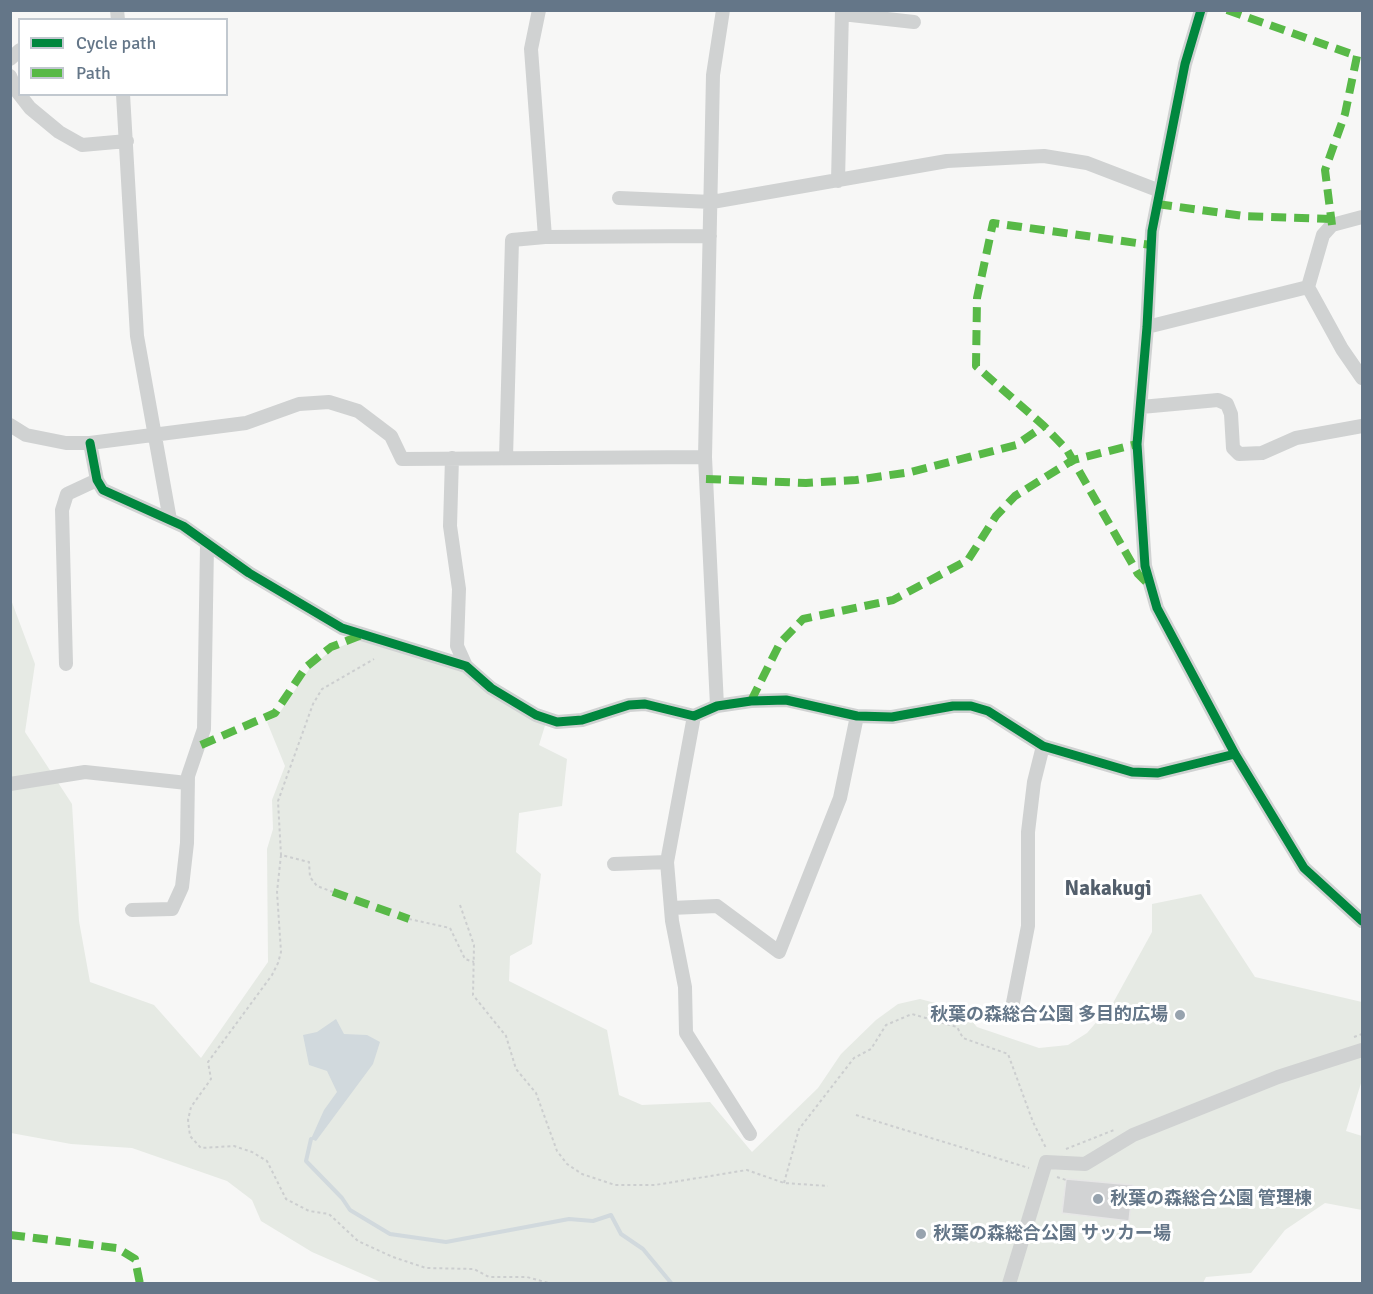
<!DOCTYPE html>
<html>
<head>
<meta charset="utf-8">
<style>
  body { margin:0 }
  #map { position:relative; width:1373px; height:1294px; overflow:hidden; background:#f7f7f6; font-family:Signika,sans-serif }
  canvas { display:block }
  .frame { position:absolute; inset:0; border:12px solid #647688; pointer-events:none }
  .legend { position:absolute; left:18px; top:18px; width:210px; height:78px; box-sizing:border-box; background:#fff; border:2px solid #c1c8cf; margin:0; padding:8px 10px; list-style:none; font-size:18px; color:#647688 }
  .legend li { display:flex; align-items:center; gap:12px; height:30px }
  .legend b { width:30px; border:2px solid #c1c8cf }
</style>
</head>
<body>
<div id="map">
<canvas width="1373" height="1294"></canvas>
<div class="frame"></div>
<ul class="legend">
<li><b style="height:8px;background:#00873e"></b>Cycle path</li>
<li><b style="height:8px;background:#58b947"></b>Path</li>
</ul>
</div>
<script>
const g = document.querySelector('canvas').getContext('2d');
g.lineJoin = 'round';
function paint(path, color) { g.fillStyle = color; g.fill(path, 'evenodd'); }
const poly = rows => new Path2D(rows.map(r => 'M' + r).join(''));
function stroke(path, color, width, dash) { g.strokeStyle = color; g.lineWidth = width; g.lineCap = dash ? 'butt' : 'round'; g.setLineDash(dash || []); g.stroke(path); }
function label(font, color, halo, rows, align = 'center') {
  g.font = font + ' Signika,"Noto Sans JP",sans-serif'; g.lineWidth = 6; g.setLineDash([]); g.textBaseline = 'middle'; g.strokeStyle = halo; g.fillStyle = color; for (const [text, x, y, turn = 0] of rows) {
    g.save(); g.translate(x, y); g.rotate((+turn || 0) * Math.PI / 180); g.textAlign = isNaN(turn) ? turn : align; if (halo) g.strokeText(text, 0, 0); g.fillText(text, 0, 0); g.restore();
  }
}
const green = poly([
  [10,597,35,664,25,732,72,804,79,921,90,982,154,1005,201,1058,268,962,267,849,273,829,272,800,285,766,267,722,278,715,310,668,329,652,364,636,455,663,547,719,539,745,567,759,562,806,519,813,516,852,541,874,532,944,510,956,509,981,607,1030,619,1095,642,1105,710,1102,752,1152,818,1088,841,1054,876,1020,898,1004,920,999,962,1010,977,1027,1039,1048,1068,1045,1087,1033,1113,1003,1152,932,1152,904,1201,894,1255,977,1362,1002,1362,1080,1346,1131,1362,1136,1362,1210,1325,1203,1285,1230,1251,1273,1206,1277,1203,1283,383,1283,312,1252,261,1221,252,1200,227,1181,132,1148,71,1144,11,1133]
]);
const water = poly([
  [336,1019,344,1034,367,1035,380,1042,373,1064,316,1141,311,1139,324,1110,337,1092,327,1071,309,1065,303,1035,317,1032]
]);
const stream = poly([
  [311,1139,306,1161,342,1198,350,1210,390,1234,446,1242,569,1219,593,1221,611,1215,621,1234,643,1249,672,1284]
]);
const building = poly([
  [1066,1179,1133,1185,1129,1221,1062,1213,1066,1179]
]);
const path = poly([
  [281,855,277,892,281,952,278,963,272,975,208,1062,211,1079,191,1107,188,1120,190,1136,201,1148,234,1146,252,1152,267,1161,286,1199,309,1211,329,1214,358,1241,393,1257,426,1268,474,1269,489,1277,527,1277,552,1284],
  [333,892,317,886,310,877,309,862,281,855,278,801,313,704,322,689,374,659],
  [460,905,474,945,473,995,506,1036,516,1069,536,1093,557,1151,567,1164,582,1174,615,1185,655,1185,747,1170,784,1183,828,1186],
  [409,919,450,928,465,959,474,962],
  [1354,1037,1362,1034],
  [856,1115,1029,1168],
  [1066,1149,1114,1130],
  [1057,1177,1066,1180],
  [784,1183,799,1129,854,1058,871,1049,886,1025,912,1014,957,1027,963,1038,1008,1054,1033,1122,1046,1148]
]);
const minor = poly([
  [117,10,118,20],
  [539,10,531,49,545,237],
  [1201,10,1185,64,1152,231,1147,327,1137,444,1145,566,1157,608,1235,754,1304,868,1362,921],
  [842,14,914,22],
  [10,59,20,50],
  [10,76,16,90,30,108,59,132,82,145,127,141],
  [123,94,137,336,170,520],
  [838,181,842,10],
  [619,198,712,202,947,161,1044,156,1087,163,1160,191],
  [1308,287,1323,235,1332,225,1362,217],
  [1147,327,1308,287,1342,349,1362,378],
  [1141,407,1218,400,1227,404,1231,414,1233,448,1239,454,1262,453,1296,438,1362,426],
  [10,425,26,435,66,443,90,443,246,423,299,404,329,402,358,411,391,436,402,459,705,457],
  [90,443,97,480,103,490,183,526,249,573,342,628,466,666,491,688,536,715,557,722,582,720,629,705,645,704,694,716,717,706,751,701,786,700,857,716,892,717,953,706,971,706,988,711,1043,746,1132,772,1158,773,1235,754],
  [452,458,450,526,459,589,457,646,466,666],
  [506,458,512,240,545,237,710,236],
  [66,664,62,510,67,494,97,480],
  [717,706,705,457,713,75,723,10],
  [694,716,667,862,672,921,685,987,686,1033,750,1134],
  [10,784,85,772,187,783],
  [614,864,667,862],
  [671,908,717,906,779,952,840,798,857,716],
  [132,910,172,909,182,887,187,843,188,776,204,729,207,545],
  [1011,1013,1028,926,1028,832,1034,782,1043,746],
  [1009,1284,1046,1162,1085,1164,1133,1135,1278,1077,1362,1050]
]);
const quiet = poly([
  [1227,10,1357,56,1345,114,1325,170,1332,225],
  [1157,204,1244,216,1331,219],
  [706,479,806,483,856,480,911,472,1016,445,1044,426],
  [1146,582,1138,574,1067,450,1044,426,976,366,977,298,993,223,1151,245],
  [751,701,780,643,803,619,893,600,968,560,996,516,1015,496,1073,460,1137,444],
  [201,745,275,713,306,667,331,647,362,635],
  [333,892,409,919],
  [10,1235,117,1248,135,1259,140,1284]
]);
const cycleway = poly([
  [1201,10,1185,64,1152,231,1147,327,1137,444,1145,566,1157,608,1235,754,1304,868,1362,921],
  [90,443,97,480,103,490,183,526,249,573,342,628,466,666,491,688,536,715,557,722,582,720,629,705,645,704,694,716,717,706,751,701,786,700,857,716,892,717,953,706,971,706,988,711,1043,746,1132,772,1158,773,1235,754]
]);
const markers = [
  [1180,1015,6,"#97a3ae"],
  [1098,1199,6,"#97a3ae"],
  [921,1234,6,"#97a3ae"]
];
const poiNames = [
  ["秋葉の森総合公園 多目的広場",1168,1015,"right"],
  ["秋葉の森総合公園 管理棟",1110,1199],
  ["秋葉の森総合公園 サッカー場",933,1234]
];
const quarterNames = [
  ["Nakakugi",1108,889]
];
paint(green, '#e6eae4');
paint(water, '#d1d9dd');
stroke(stream, '#d1d9dd', 4);
paint(building, '#d2d3d4');
stroke(building, '#e6e6e6', 1.5);
stroke(path, '#cccecf', 2, [3, 3]);
stroke(minor, '#d0d2d2', 14);
stroke(quiet, '#58b947', 8, [15, 8]);
stroke(cycleway, '#00873e', 9);
for (const [x, y, r, color] of markers) { const dot = new Path2D(); dot.arc(x, y, r, 0, 2 * Math.PI); g.fillStyle = color; g.fill(dot); stroke(dot, '#fff', 2); }
label('bold 18px', '#647688', '#fff', poiNames, 'left');
label('bold 21px', '#535f6c', '#fff', quarterNames);
</script>
</body>
</html>
